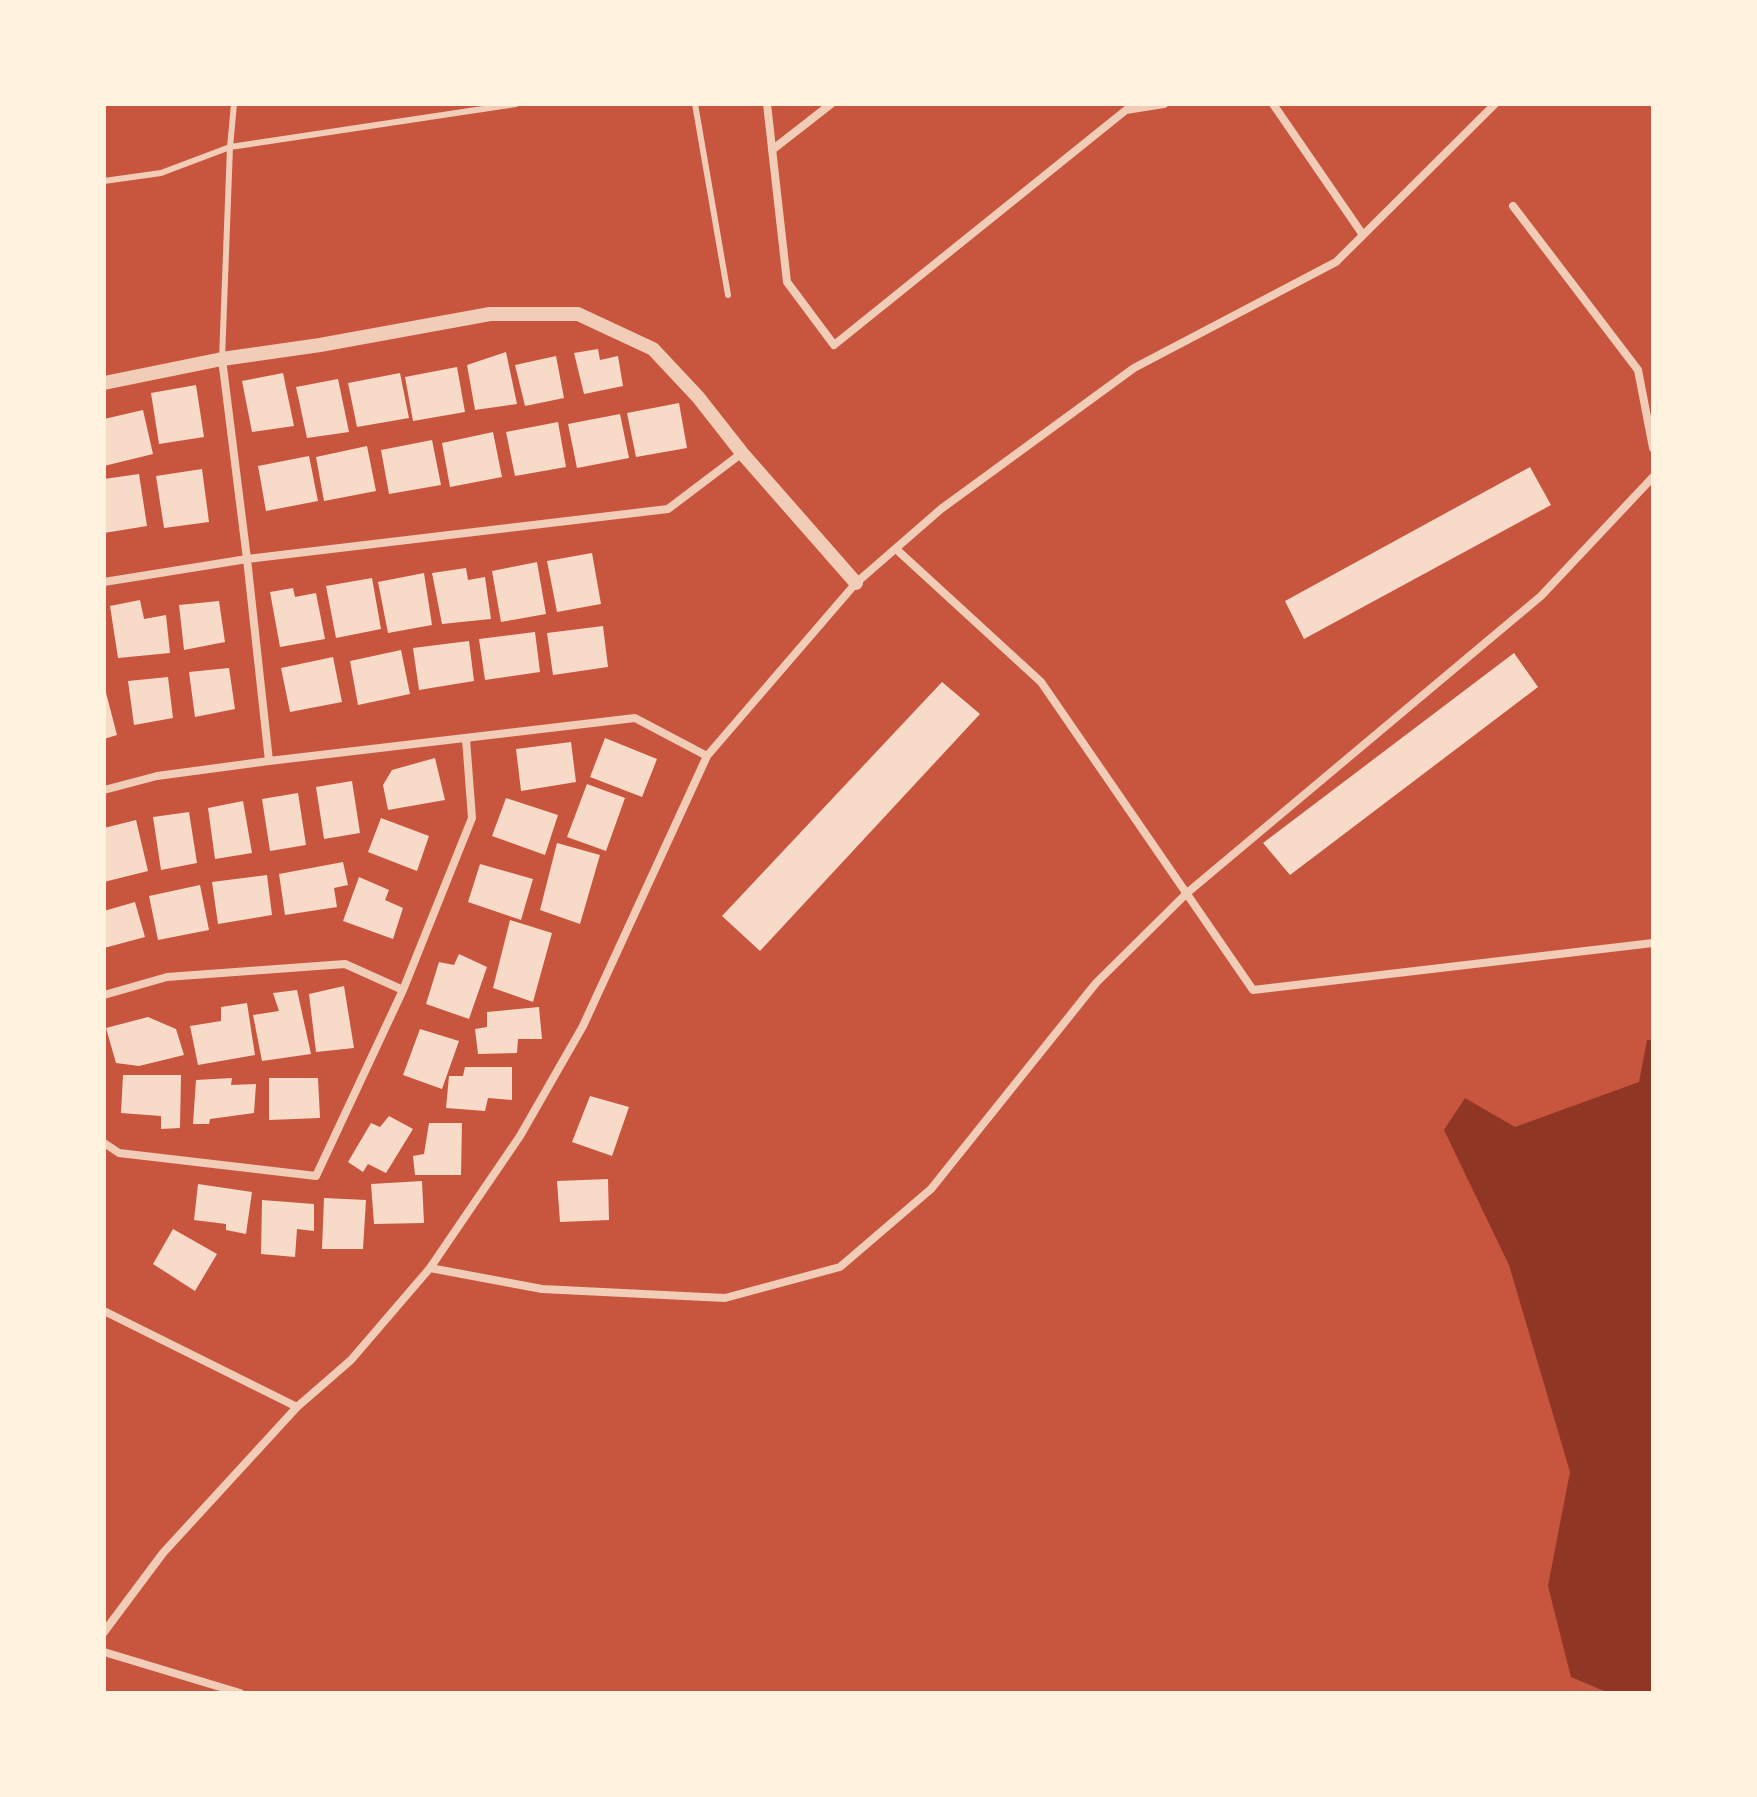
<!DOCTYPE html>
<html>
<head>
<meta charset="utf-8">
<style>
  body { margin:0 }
  #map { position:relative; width:1757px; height:1797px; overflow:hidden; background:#c8553d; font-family:"Fira Sans",sans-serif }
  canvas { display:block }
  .frame { position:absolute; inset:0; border:106px solid #fff3e0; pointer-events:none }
</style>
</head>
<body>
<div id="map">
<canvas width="1757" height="1797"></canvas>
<div class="frame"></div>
</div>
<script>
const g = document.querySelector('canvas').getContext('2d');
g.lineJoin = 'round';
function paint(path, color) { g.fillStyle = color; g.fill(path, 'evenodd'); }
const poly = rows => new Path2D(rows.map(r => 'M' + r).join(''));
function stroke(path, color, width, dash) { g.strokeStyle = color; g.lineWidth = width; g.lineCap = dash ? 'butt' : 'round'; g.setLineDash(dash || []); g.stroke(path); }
const water = poly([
  [1647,1040,1653,1040,1653,1693,1609,1693,1571,1677,1548,1586,1570,1472,1509,1265,1444,1130,1465,1098,1515,1127,1639,1082]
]);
const building = poly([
  [598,349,600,360,618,356,623,386,584,394,574,353],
  [506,352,517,404,475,410,467,365],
  [556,356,564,398,525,406,515,365],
  [457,367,465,412,413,421,405,377],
  [283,373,294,426,252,432,242,381],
  [400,373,409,418,357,427,348,383],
  [338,379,349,432,307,438,296,387],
  [196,385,204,437,159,444,151,393],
  [679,403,687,448,636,457,627,413],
  [143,410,153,454,104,466,104,419],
  [620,414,629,458,577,468,568,424],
  [558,422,566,467,515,476,506,432],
  [493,432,502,477,450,487,442,443],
  [432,440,441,485,389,494,381,450],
  [367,446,376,491,324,501,316,457],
  [309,456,318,501,266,511,258,466],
  [1530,467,1551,505,1304,639,1285,601],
  [202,469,209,522,164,528,156,476],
  [139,474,147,526,104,533,104,479],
  [592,553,601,604,557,612,547,561],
  [537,562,546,614,501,622,492,571],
  [466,568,468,580,485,577,491,619,442,624,432,573],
  [424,573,432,625,388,633,378,582],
  [372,578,381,629,336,638,326,586],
  [293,588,295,597,316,593,325,639,280,647,270,592],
  [140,600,144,619,166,615,170,653,118,658,110,606],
  [219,601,225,642,184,650,179,605],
  [603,626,608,667,553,675,547,633],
  [535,632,540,672,485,680,479,639],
  [469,641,474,681,419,690,413,648],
  [401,650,410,694,358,705,350,661],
  [1514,653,1538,687,1290,875,1263,843],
  [333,657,342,702,290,712,281,668],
  [229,668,235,709,195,717,189,672],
  [168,677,173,718,134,725,128,681],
  [942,682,980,714,760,951,722,916],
  [104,685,117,735,104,739],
  [605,738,657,759,642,797,590,777],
  [571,742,576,782,521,791,516,749],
  [435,758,445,800,388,810,383,785,392,770],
  [352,781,360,833,324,839,316,787],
  [587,784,625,798,606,851,567,837],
  [298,793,306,845,270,851,262,799],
  [506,798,558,815,545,855,492,836],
  [243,801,252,853,215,859,208,808],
  [189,812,197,863,161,870,153,817],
  [381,818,429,836,417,871,368,852],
  [136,820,148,871,104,882,104,828],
  [557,843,600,855,580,924,540,910],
  [343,862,348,885,334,888,337,907,285,915,279,874],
  [480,864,533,879,521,920,468,902],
  [267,875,272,915,218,924,212,882],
  [359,877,389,890,385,900,403,908,393,939,343,921],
  [200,885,209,930,158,940,149,896],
  [135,902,145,937,104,948,104,911],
  [510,920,552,933,533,1002,493,988],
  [459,954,487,967,469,1019,426,1004,439,962,454,965],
  [344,986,354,1048,316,1052,309,994],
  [297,990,311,1054,262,1061,253,1015,279,1011,273,993],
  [247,1003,255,1055,198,1065,190,1026,221,1021,221,1007],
  [539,1007,542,1039,518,1039,517,1053,478,1054,475,1029,487,1027,487,1012],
  [148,1017,176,1029,184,1055,139,1066,116,1063,106,1028],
  [420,1029,459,1041,442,1089,403,1075],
  [465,1067,512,1067,512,1100,488,1098,485,1111,446,1108,449,1076,463,1076],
  [123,1075,181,1075,180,1128,161,1129,161,1116,121,1113],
  [232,1078,231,1085,256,1084,254,1113,210,1119,209,1124,193,1124,196,1080],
  [269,1078,318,1078,320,1118,269,1120],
  [590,1096,629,1107,612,1156,572,1142],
  [389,1116,413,1129,386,1173,368,1164,363,1172,348,1162,371,1123,380,1127],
  [429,1123,462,1123,461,1175,415,1175,413,1156,424,1154],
  [608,1179,609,1220,560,1222,557,1181],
  [422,1181,424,1223,374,1224,371,1184],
  [198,1184,252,1192,246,1234,226,1230,226,1224,194,1220],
  [324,1198,366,1200,363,1249,322,1249],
  [262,1200,314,1204,314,1231,297,1229,295,1257,261,1254],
  [173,1229,217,1254,195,1291,153,1264]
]);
const service = poly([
  [695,104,728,295],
  [104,181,161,173,230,147,516,104],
  [222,359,230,147,234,104]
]);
const minor = poly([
  [767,104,787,282,834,345,1126,110,1164,104],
  [1273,104,1363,235],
  [772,150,831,104],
  [1513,206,1638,370,1653,448],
  [222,359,247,559,269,761,635,718,707,756],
  [896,549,1041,682,1253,990,1653,943],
  [104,582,247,559,668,509,742,453],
  [104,790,157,776,269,761],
  [104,995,167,977,345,964,403,990,472,818,466,739],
  [104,1143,119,1153,316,1176,403,990],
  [430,1268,542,1289,725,1298,840,1267,931,1189,1096,983,1187,893,1541,596,1653,477],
  [104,1311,297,1407],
  [104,1632,163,1553,297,1407,351,1360,430,1268,520,1136,583,1026,707,756,856,583,941,509,1134,368,1336,262,1495,104],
  [104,1652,240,1693]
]);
const tertiary = poly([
  [104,383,222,359,320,345,490,314,578,314,653,349,698,397,742,453,856,583]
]);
paint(water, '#8f3625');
paint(building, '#f7dbc8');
stroke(service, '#f1ccb7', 6);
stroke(minor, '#f1ccb7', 8);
stroke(tertiary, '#f1ccb7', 14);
</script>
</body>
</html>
